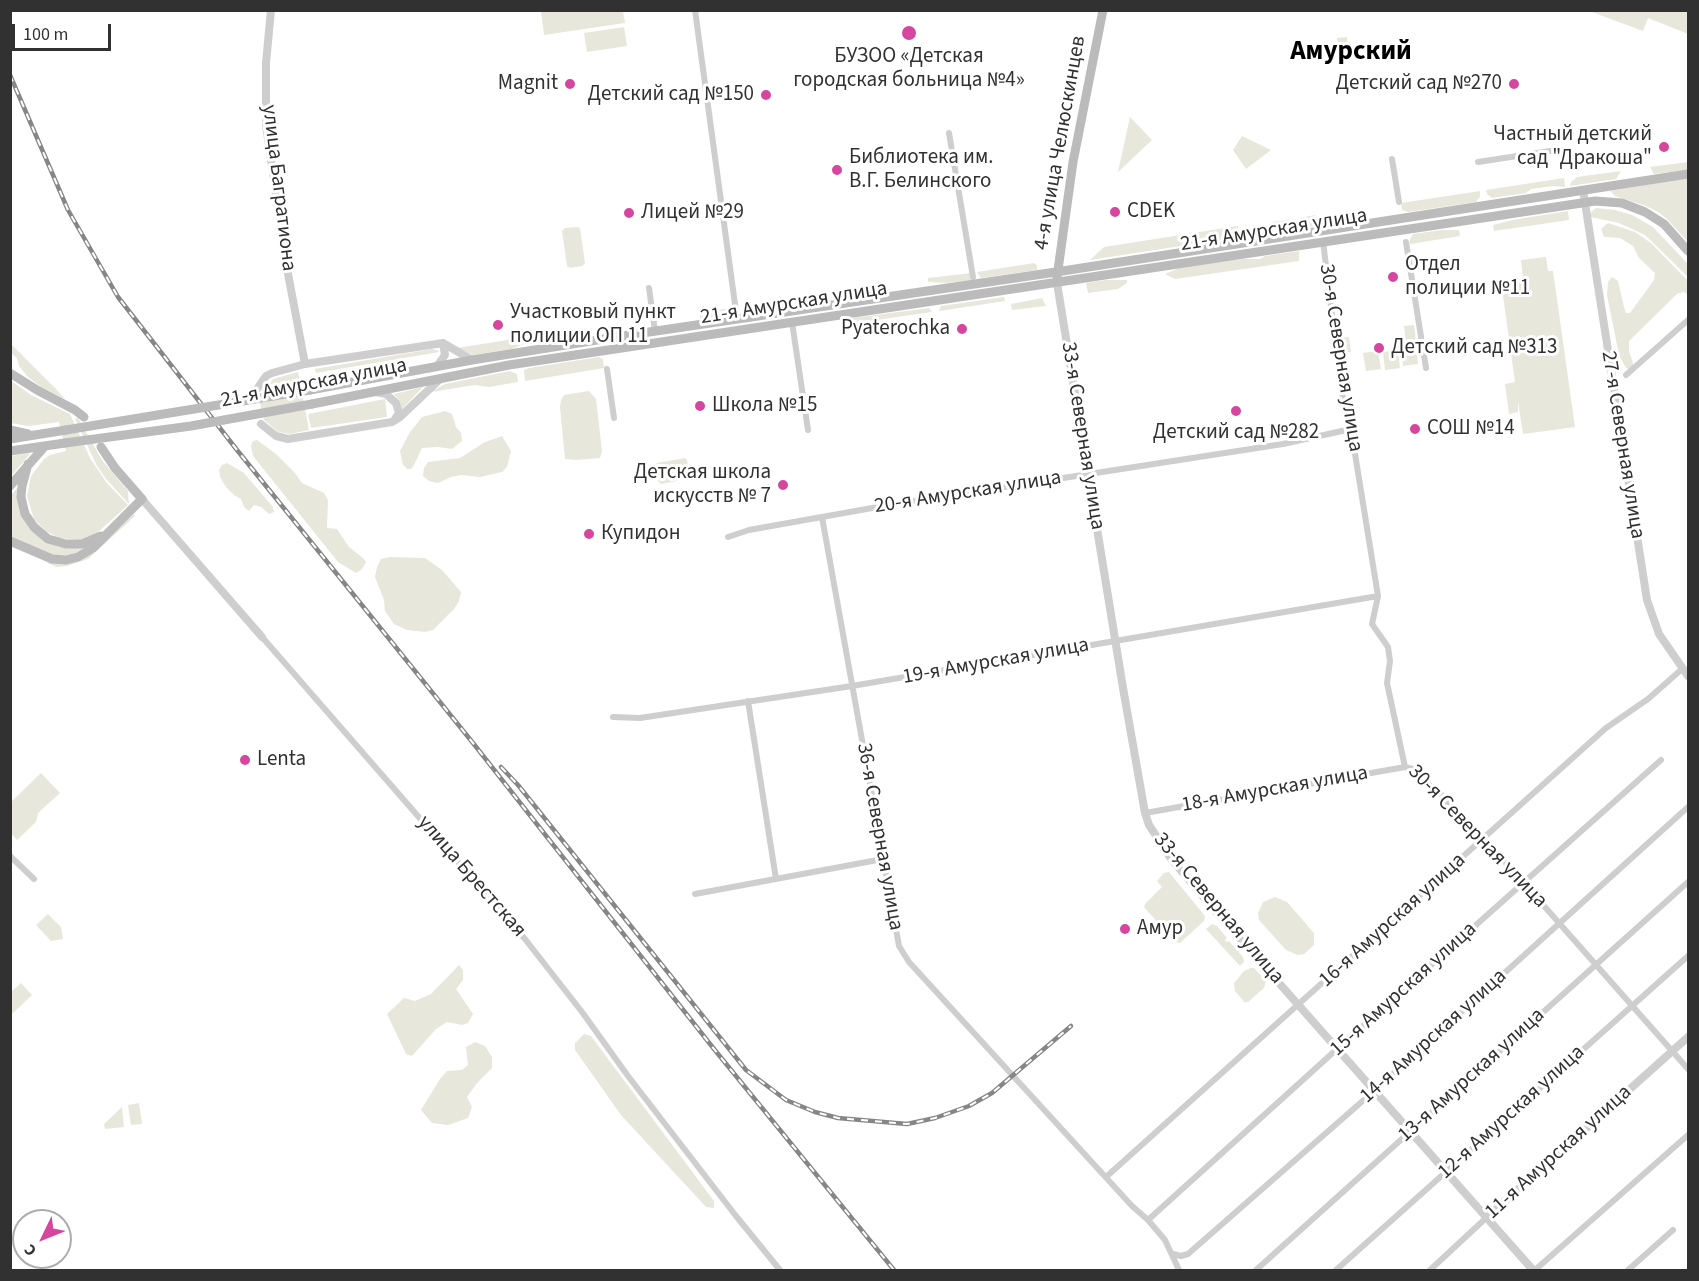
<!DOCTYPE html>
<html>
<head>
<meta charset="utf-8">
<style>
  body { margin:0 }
  #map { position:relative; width:1699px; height:1281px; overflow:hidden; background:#fff; font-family:"Source Sans 3",sans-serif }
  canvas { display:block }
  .frame { position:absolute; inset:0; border:12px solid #313131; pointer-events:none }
  .north { position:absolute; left:12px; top:1209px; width:60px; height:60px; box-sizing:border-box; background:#fff; border:2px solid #adadad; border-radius:50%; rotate:227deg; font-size:16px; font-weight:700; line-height:24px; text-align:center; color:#313131 }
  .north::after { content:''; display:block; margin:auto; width:21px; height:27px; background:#d5479f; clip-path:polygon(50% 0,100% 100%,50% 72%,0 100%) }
  .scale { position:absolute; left:12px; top:24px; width:99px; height:27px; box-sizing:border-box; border:3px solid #313131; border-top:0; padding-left:8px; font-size:18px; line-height:21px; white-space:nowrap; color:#313131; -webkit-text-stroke:4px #fff; paint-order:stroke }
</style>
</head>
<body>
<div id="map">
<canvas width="1699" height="1281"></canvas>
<div class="frame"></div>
<div class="north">С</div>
<div class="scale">100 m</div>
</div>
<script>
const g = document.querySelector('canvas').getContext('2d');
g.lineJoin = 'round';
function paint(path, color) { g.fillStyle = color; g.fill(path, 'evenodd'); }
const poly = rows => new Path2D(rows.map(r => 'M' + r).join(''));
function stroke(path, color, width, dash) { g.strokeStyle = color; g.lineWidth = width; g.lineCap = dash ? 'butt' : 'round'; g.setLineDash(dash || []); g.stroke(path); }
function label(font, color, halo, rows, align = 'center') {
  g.font = font + ' "Source Sans 3",sans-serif'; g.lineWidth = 6; g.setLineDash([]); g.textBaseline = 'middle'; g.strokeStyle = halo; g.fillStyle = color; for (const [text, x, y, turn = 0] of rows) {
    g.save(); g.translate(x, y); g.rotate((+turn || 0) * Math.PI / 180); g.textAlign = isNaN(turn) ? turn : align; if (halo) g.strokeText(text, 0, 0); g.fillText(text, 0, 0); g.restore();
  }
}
const green = poly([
  [541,11,623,11,625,23,544,35],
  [1589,11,1688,11,1688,34,1648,18,1643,31],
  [624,27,627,46,587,52,584,33],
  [1347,37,1349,61,1339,62,1337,38],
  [1130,117,1152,140,1118,172],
  [1242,136,1271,150,1246,169,1233,150],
  [1688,162,1688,170,1654,174,1650,167],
  [1621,171,1616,179,1570,186,1571,182,1577,177],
  [1564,178,1565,187,1553,186,1531,189,1526,193,1492,198,1487,194,1486,190],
  [1688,178,1688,242,1667,219,1658,212,1646,206,1615,196,1610,191],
  [1480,191,1480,197,1476,202,1408,212,1402,210,1401,203],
  [1596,208,1615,210,1632,215,1653,227,1688,264,1688,277,1645,235,1619,223,1591,217,1591,212],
  [1568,211,1569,220,1494,231,1493,225,1512,220],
  [1315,215,1314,226,1300,229,1299,218],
  [1294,219,1296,229,1273,228,1272,222],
  [1608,223,1635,232,1651,243,1688,281,1688,295,1684,292,1677,294,1629,341,1629,351,1633,363,1633,367,1629,369,1626,368,1619,355,1607,295,1608,282,1612,277,1618,281,1624,307,1626,313,1630,313,1654,280,1655,273,1639,258,1633,246,1620,238,1604,237,1601,229],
  [1238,226,1239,234,1220,240,1090,260,1104,247],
  [577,227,580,228,585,263,582,266,570,268,567,266,562,231,565,228],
  [1442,230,1459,230,1460,236,1410,244,1410,239,1413,234],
  [1299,251,1299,261,1175,279,1165,274,1182,267,1243,259,1260,259,1265,256],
  [1546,257,1548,271,1553,271,1575,427,1523,434,1518,402,1518,412,1509,414,1505,384,1515,382,1501,281,1523,278,1521,260],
  [1034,263,1037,265,1037,270,981,278,977,272],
  [972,273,971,280,947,283,928,282,928,278],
  [1106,280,1127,280,1127,283,1118,289,1088,293,1086,283],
  [1004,297,1005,301,939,311,941,306],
  [1042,298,1046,306,1012,310,1011,304],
  [731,308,732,316,701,321,699,313],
  [929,308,932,312,848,324,844,321,845,319],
  [1414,325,1416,341,1406,343,1404,326],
  [533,336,534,340,512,349,492,352,473,355,457,348],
  [1349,337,1351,352,1341,353,1339,338],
  [10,343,56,389,65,399,41,387,28,377,19,366,17,358,11,353],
  [1416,346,1418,364,1403,366,1401,348],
  [432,349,437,350,439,352,316,373,315,369],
  [1398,350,1400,368,1385,370,1383,352],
  [1378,351,1381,369,1366,371,1363,353],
  [599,357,603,359,604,368,525,381,524,370,529,368],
  [510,371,517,374,518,382,489,387,475,385,431,392,445,384],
  [298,372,309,430,290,434,278,432,264,420,260,403,262,394,273,379],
  [10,380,31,395,70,414,90,458,106,482,128,505,97,533,79,540,59,538,46,531,34,519,27,496,31,476,44,459,50,455,66,451,59,422,28,426,11,423],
  [423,387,402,409,399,400,394,394],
  [589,391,596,399,602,451,600,458,576,460,565,459,560,407,561,400,564,395],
  [385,399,387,417,311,428,308,414],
  [445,411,452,414,456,427,461,433,462,441,452,449,438,447,422,448,414,465,411,469,407,469,403,465,400,451,410,432,422,417],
  [78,418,102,460,128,491,129,504,106,479,96,464,75,419],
  [502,436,511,451,507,467,502,472,480,477,461,475,451,477,438,483,429,481,423,476,424,468,428,462,460,458,485,442],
  [257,440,276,454,295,473,302,483,324,493,328,500,327,528,337,529,349,547,363,558,366,562,362,569,356,573,338,562,253,456,251,446,253,441],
  [29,453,30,454,11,476,11,456],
  [685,458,687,460,690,476,687,479,661,484,658,481,655,466,657,463],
  [227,463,244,473,273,507,274,512,269,514,261,507,254,505,249,511,244,507,241,499,234,495,226,487,220,477,219,470,222,465],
  [18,487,33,530,89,547,71,555,57,556,11,538,11,495],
  [134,514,135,516,88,559,67,566,57,567,47,563,58,563,96,550],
  [390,557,425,558,442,570,461,592,459,601,454,609,433,630,425,632,407,630,394,624,385,611,384,600,375,577,377,567,381,559],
  [41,773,60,793,38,813,36,822,17,840,11,833,11,802],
  [1169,872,1205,916,1204,921,1180,943,1175,942,1144,907,1146,903,1162,887,1157,881,1164,873],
  [1275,897,1287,902,1314,933,1314,945,1304,954,1298,955,1286,950,1259,920,1258,913,1263,902],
  [48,914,61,927,63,939,51,941,36,925],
  [1212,924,1217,926,1227,938,1225,940,1227,942,1229,941,1243,957,1244,962,1240,966,1206,929],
  [459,965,463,970,463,980,456,989,473,1014,468,1023,462,1025,447,1022,436,1029,412,1056,406,1054,387,1014,404,998,415,1001,431,994],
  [1251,968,1254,968,1266,981,1264,988,1248,1002,1244,1002,1235,991,1234,983,1244,971],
  [21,983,32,995,12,1014,11,992],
  [584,1034,591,1036,714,1201,714,1208,706,1207,621,1115,575,1050,575,1043],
  [475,1042,485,1046,492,1057,492,1068,477,1083,467,1097,472,1107,468,1118,448,1125,432,1123,421,1110,440,1079,447,1071,462,1070,468,1065,466,1047],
  [139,1103,142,1124,131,1125,128,1105],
  [122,1107,124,1127,105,1129,104,1124]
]);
const minor = poly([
  [695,10,737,319],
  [949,133,973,277],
  [1392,159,1399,202],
  [1478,162,1550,151],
  [1323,241,1341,389,1351,429,1378,596,1372,624,1388,647,1390,661,1387,683,1405,767,1413,769,1420,774,1431,787,1440,793,1475,836,1484,838,1688,1069],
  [1406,242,1426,368],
  [649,288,655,331],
  [792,322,808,430],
  [607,369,614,418],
  [1626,375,1688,320],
  [822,517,899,946,909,962,1132,1206,1148,1220,1165,1240,1179,1270],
  [728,537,749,530,889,505,1283,444,1351,429],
  [262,637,525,939,582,1012,628,1076,736,1216,780,1270],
  [748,701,776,879],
  [613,717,640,718,852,686,1378,596],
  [1145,813,1405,767],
  [10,856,34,879],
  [695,894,883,859],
  [1106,1177,1606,728,1648,699,1682,669],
  [1148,1220,1337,1049,1661,760],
  [1173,1254,1181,1256,1188,1254,1374,1091,1688,807],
  [1256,1270,1688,882],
  [1336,1270,1688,956],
  [1430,1270,1486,1218],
  [1535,1270,1688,1135],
  [1628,1270,1673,1230]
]);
const tertiary = poly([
  [271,10,266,63,266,125,286,263,305,364],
  [1583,190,1647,600,1659,634,1688,676],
  [1057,283,1123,688,1145,813,1149,825,1172,860,1217,913,1533,1270],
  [437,366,445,355,443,343],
  [257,389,266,376,272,373,305,364,443,343,472,360],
  [376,392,386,394,396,403,399,413,395,419],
  [261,424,276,436,288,439,392,422,400,417,439,380],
  [142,499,262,637],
  [1486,1218,1688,1037]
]);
const secondary = poly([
  [1057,277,1073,162,1103,10],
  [10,373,37,390,75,410,84,417],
  [310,390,472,360,622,336,1056,272,1688,174],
  [312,404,509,365,1595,201,1622,203,1645,212,1664,224,1688,251],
  [10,430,28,434],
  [10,439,66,430],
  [10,451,65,443],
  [28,464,22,486,21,497,25,514,34,527,48,539,66,544,82,544,101,536],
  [10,486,45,446],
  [10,541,52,559,66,560,78,557,93,548,142,499,115,468,101,447]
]);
const rail = poly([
  [10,75,68,210,118,297,237,450,473,743,714,1049,894,1270],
  [501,767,518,785,746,1070,786,1100,815,1112,838,1118,907,1124,935,1118,969,1106,992,1093,1071,1026]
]);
const secondaryBridge = poly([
  [66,430,310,390],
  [65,443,191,426,312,404]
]);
const markers = [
  [909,33,8,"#d5479f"],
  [570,84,6,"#d5479f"],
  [1514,84,6,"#d5479f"],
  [766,95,6,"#d5479f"],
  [1664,147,6,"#d5479f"],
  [837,170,6,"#d5479f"],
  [1115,212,6,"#d5479f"],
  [629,213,6,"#d5479f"],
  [1393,277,6,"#d5479f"],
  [498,325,6,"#d5479f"],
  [962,329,6,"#d5479f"],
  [1379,348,6,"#d5479f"],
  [700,406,6,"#d5479f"],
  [1236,411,6,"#d5479f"],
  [1415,429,6,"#d5479f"],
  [783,485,6,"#d5479f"],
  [589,534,6,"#d5479f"],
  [245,760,6,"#d5479f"],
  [1125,929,6,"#d5479f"]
];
const poiNames = [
  ["БУЗОО «Детская",909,57,"center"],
  ["городская больница №4»",909,81,"center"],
  ["Magnit",558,84,"right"],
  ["Детский сад №270",1502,84,"right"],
  ["Детский сад №150",754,95,"right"],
  ["Частный детский",1652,135,"right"],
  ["сад \"Дракоша\"",1652,159,"right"],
  ["Библиотека им.",849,158],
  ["В.Г. Белинского",849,182],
  ["CDEK",1127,212],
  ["Лицей №29",641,213],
  ["Отдел",1405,265],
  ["полиции №11",1405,289],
  ["Участковый пункт",510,313],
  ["полиции ОП 11",510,337],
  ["Pyaterochka",950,329,"right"],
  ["Детский сад №313",1391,348],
  ["Школа №15",712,406],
  ["СОШ №14",1427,429],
  ["Детский сад №282",1236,433,"center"],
  ["Детская школа",771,473,"right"],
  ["искусств № 7",771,497,"right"],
  ["Купидон",601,534],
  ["Lenta",257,760],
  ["Амур",1137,929]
];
const streetNames = [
  ["4-я улица Челюскинцев",1061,143,-80],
  ["улица Багратиона",278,188,83],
  ["21-я Амурская улица",1274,231,-9],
  ["21-я Амурская улица",794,304,-9],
  ["30-я Северная улица",1340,358,81],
  ["21-я Амурская улица",314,384,-11],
  ["33-я Северная улица",1082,436,81],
  ["27-я Северная улица",1622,445,81],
  ["20-я Амурская улица",968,493,-9],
  ["19-я Амурская улица",996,662,-10],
  ["18-я Амурская улица",1275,790,-10],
  ["36-я Северная улица",879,837,80],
  ["30-я Северная улица",1477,837,46],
  ["улица Брестская",471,877,49],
  ["33-я Северная улица",1218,909,50],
  ["16-я Амурская улица",1393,921,-42],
  ["15-я Амурская улица",1404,990,-42],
  ["14-я Амурская улица",1434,1037,-42],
  ["13-я Амурская улица",1472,1076,-42],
  ["12-я Амурская улица",1512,1113,-42],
  ["11-я Амурская улица",1559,1153,-42]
];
const districtNames = [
  ["Амурский",1351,53]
];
paint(green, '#e8e7db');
stroke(minor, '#cecece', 6);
stroke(tertiary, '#cecece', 8);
stroke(secondary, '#bbb', 9);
stroke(rail, '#868686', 4.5);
stroke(rail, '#fff', 2, [7]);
stroke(secondaryBridge, '#bbb', 9);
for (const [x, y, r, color] of markers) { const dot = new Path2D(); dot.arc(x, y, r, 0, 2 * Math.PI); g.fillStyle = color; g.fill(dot); stroke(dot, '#fff', 2); }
label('21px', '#313131', '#fff', poiNames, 'left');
label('21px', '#313131', '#fff', streetNames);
label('bold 27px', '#000', '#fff', districtNames);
</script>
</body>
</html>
